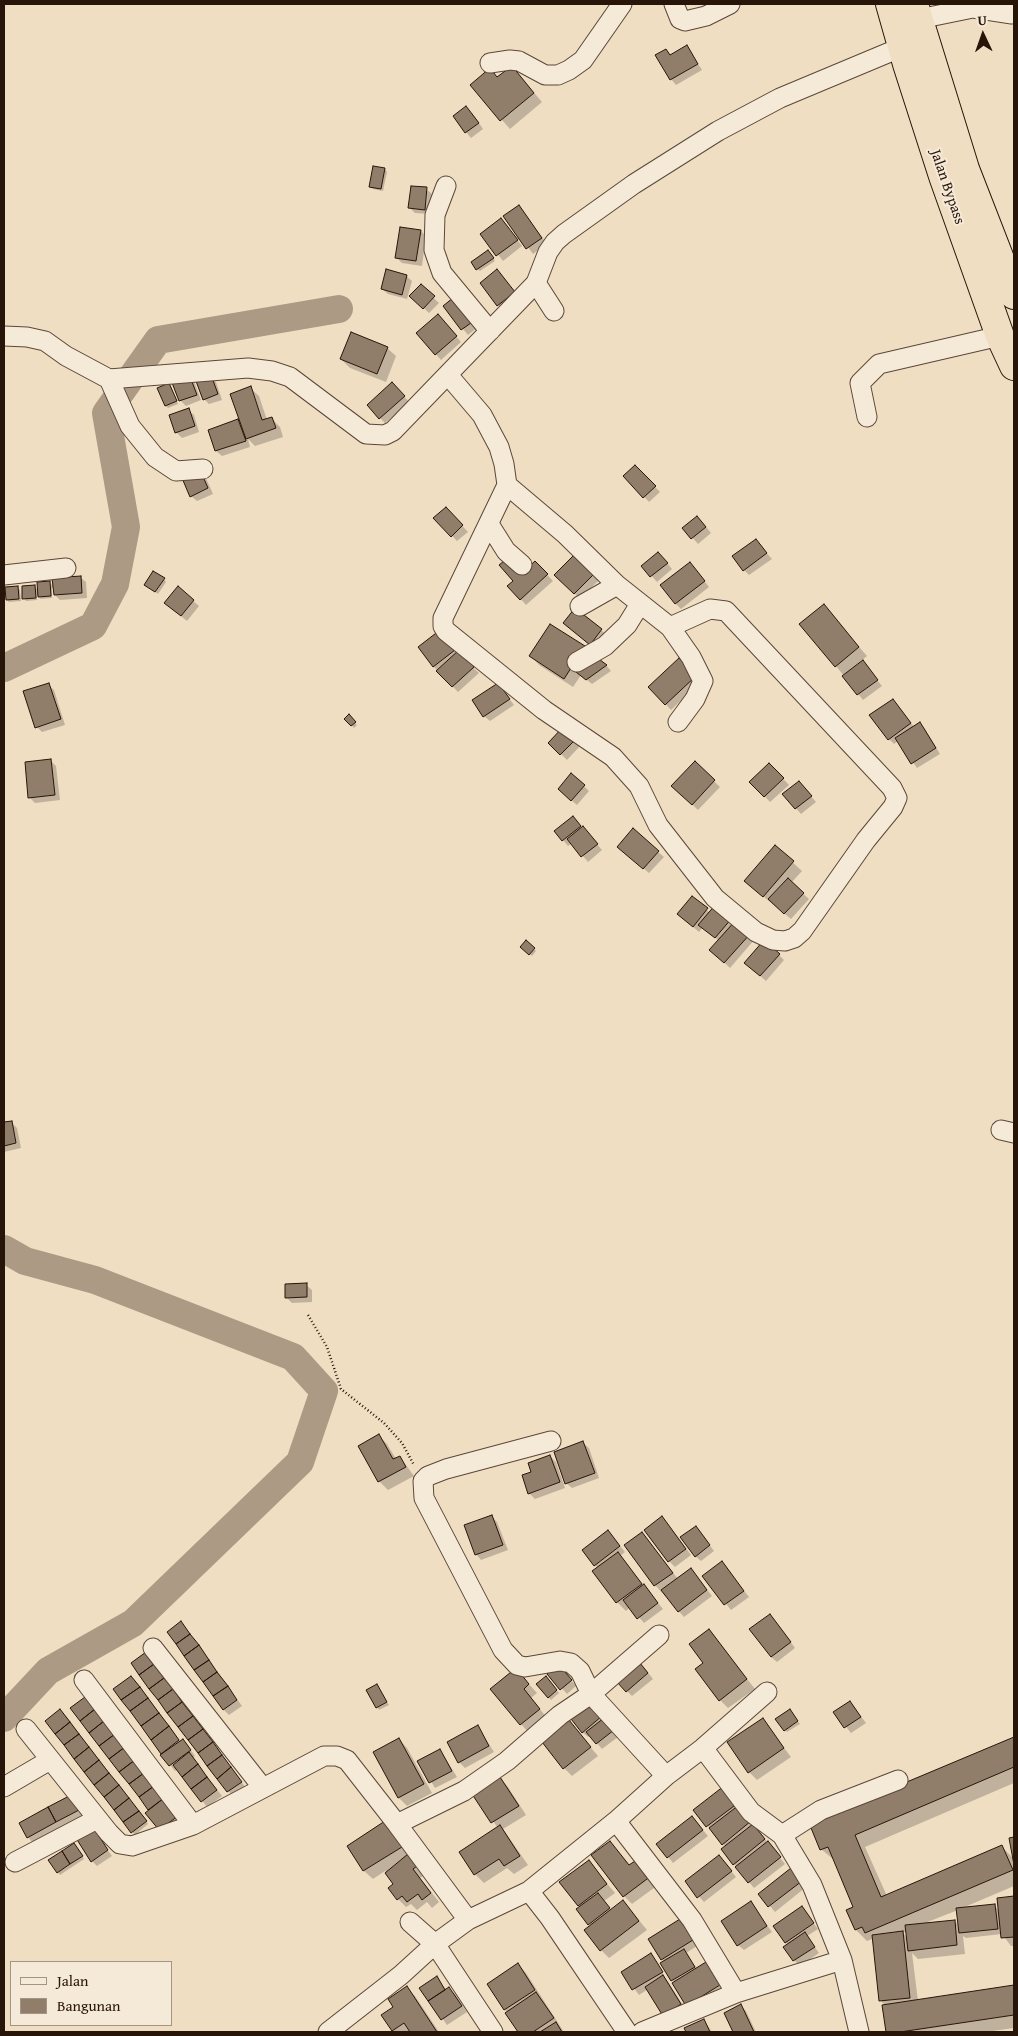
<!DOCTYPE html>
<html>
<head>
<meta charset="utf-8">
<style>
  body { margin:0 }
  #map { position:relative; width:1018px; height:2036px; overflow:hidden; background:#f0dec3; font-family:"Gentium Book Plus",serif }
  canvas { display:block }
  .frame { position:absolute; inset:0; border:5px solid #281509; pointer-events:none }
  .legend { position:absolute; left:10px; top:1961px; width:162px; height:65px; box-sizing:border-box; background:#f5ead8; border:1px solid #a39585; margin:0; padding:6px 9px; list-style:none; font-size:15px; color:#281509 }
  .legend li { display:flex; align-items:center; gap:10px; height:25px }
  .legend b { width:25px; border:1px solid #a39585 }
  .north { position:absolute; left:958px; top:10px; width:50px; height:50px; -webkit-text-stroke:4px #f5ead8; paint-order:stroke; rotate:357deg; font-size:14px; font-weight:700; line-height:20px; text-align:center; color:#281509 }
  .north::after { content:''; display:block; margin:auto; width:18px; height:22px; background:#281509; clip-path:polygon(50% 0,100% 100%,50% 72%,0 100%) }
</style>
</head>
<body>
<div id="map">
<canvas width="1018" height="2036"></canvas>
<div class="frame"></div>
<ul class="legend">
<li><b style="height:6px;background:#f5ead8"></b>Jalan</li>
<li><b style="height:14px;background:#907e6a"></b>Bangunan</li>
</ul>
<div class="north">U</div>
</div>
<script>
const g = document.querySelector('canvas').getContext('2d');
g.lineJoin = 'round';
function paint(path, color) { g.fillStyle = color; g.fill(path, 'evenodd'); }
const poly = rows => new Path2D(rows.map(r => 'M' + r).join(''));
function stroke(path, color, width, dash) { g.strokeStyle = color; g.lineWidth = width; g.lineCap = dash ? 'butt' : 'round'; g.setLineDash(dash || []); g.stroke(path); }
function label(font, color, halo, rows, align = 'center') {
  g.font = font + ' "Gentium Book Plus",serif'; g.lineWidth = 4; g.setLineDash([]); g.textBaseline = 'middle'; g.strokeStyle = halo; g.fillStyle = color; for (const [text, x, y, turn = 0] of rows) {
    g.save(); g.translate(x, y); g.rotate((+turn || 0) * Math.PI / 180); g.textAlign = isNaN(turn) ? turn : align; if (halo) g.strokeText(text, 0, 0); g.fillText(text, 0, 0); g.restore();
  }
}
const shadow = poly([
  [687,47,702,70,676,85,671,79,666,50,671,55],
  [520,76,542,102,510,129,471,85],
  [472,113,483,129,471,138,466,132],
  [385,169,387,172,383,191,373,189,370,187],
  [426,189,432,194,430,214,415,213,409,207],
  [519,206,547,244,533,254,505,216],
  [506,225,522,246,503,261,482,234],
  [421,231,426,236,422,266,402,263,397,258],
  [490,254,495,261,480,271,477,269],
  [497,271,519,298,504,310,498,305],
  [406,276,412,281,407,299,388,294,382,289],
  [421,286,439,303,429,313,411,296],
  [444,306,482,324,468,335],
  [443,321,461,342,441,360,417,333],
  [387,348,396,356,386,382,350,368,341,359],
  [188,375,194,381,201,400,186,406,180,400],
  [210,377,216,382,222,400,209,404,204,399],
  [171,387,178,404,168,408,166,406],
  [250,388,259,396,267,420,271,418,280,427,283,437,255,446,248,439,250,447,222,456,216,451,210,431,238,421,242,425],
  [398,389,409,402,385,423,380,418],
  [188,410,194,415,199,432,182,438,176,432],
  [635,466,660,492,649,502,625,476],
  [205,476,213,494,197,501,191,496,183,479],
  [446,508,468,532,457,541,435,518],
  [703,523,711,533,698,544,684,528],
  [756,541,772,559,749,575,744,570],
  [575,556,599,580,580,599,556,575],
  [664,559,672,569,657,582,643,566],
  [535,562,553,581,526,605,509,586],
  [695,569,709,587,681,609,676,604],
  [80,577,86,582,87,598,60,600,55,595,54,588,52,588,52,598,41,599,37,595,37,600,26,601,24,598,35,587,39,591,50,583,54,587],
  [164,579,166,582,158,594,148,587],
  [18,588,20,590,21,601,9,602,5,598,4,603,4,591,7,594],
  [178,588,199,606,187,621,171,608],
  [824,606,867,656,861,661,882,686,863,700,836,666],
  [576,609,607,635,596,649,564,623],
  [445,637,457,653,479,673,458,692,433,666],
  [531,656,606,665,611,671,592,684,581,675,573,687,539,665],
  [679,660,700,682,671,710,650,687],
  [498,684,514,705,490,721,484,716],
  [48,685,54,690,65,725,42,732,37,727],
  [898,706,914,727,919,724,925,729,940,754,917,768,898,741,894,744,889,739],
  [349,716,357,725,354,728,346,719],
  [564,728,581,745,567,760,550,743],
  [51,761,56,766,60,800,35,803,29,797],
  [695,763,720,787,698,810,673,786],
  [769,764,789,785,770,802,751,782],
  [584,786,589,791,577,805,565,795],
  [804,788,816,802,801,814,784,795],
  [579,824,602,850,588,862,572,843,568,846,563,840],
  [775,846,802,871,791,883,809,899,791,919,754,889],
  [624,852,658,852,664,857,649,873],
  [692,897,710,913,716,906,755,939,730,968,716,955,719,941,703,927,699,932,678,914],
  [526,942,536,951,532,956,522,947],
  [779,955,784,960,766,981,751,968],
  [11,1122,17,1128,21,1148,4,1152,4,1124],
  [306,1285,312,1290,312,1302,292,1303,286,1297],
  [379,1436,387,1444,396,1459,400,1457,414,1476,388,1490,379,1481],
  [583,1443,589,1448,599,1478,572,1488,566,1483],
  [550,1456,556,1462,565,1488,535,1499,529,1493,532,1473],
  [492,1517,497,1522,508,1550,481,1560,476,1554],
  [667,1523,691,1555,675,1567,669,1561],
  [642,1533,678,1579,691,1569,712,1596,684,1617,655,1585,626,1546],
  [701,1533,714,1551,701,1561,695,1556],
  [613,1537,625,1552,620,1556,663,1609,644,1623,630,1607,626,1611,617,1602,594,1571,598,1568,595,1565],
  [722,1563,749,1597,731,1610,704,1576],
  [775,1621,795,1648,777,1662,771,1657],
  [709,1631,755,1689,728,1708,720,1700,705,1663],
  [204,1653,242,1706,229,1715,224,1710],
  [151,1659,246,1788,233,1797,132,1663],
  [516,1670,537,1693,531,1698,547,1718,529,1733,521,1724],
  [646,1670,653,1679,632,1696,627,1691],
  [564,1672,576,1686,567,1694,549,1674],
  [548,1680,559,1693,551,1700,538,1684],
  [137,1683,181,1742,183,1740,188,1746,195,1756,193,1758,222,1796,207,1807,178,1769,175,1771,170,1765,115,1690],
  [377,1686,389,1705,379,1710,368,1691],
  [85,1698,182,1822,165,1835,150,1810,72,1709],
  [588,1701,618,1737,602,1749,590,1735,588,1737,582,1732],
  [850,1702,866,1723,851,1733,835,1713],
  [792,1713,800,1724,787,1732,785,1730],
  [66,1716,148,1824,135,1835,47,1721],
  [762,1719,791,1757,757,1780,749,1772],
  [569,1722,598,1756,572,1776,564,1768],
  [478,1727,494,1752,465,1768,459,1762],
  [1014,1738,1014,1783,865,1847,887,1896,1002,1847,1014,1859,1014,1886,960,1909,994,1906,1000,1911,998,1899,1014,1897,1014,1946,1011,1946,1002,1934,966,1938,963,1936,965,1954,918,1959,912,1953,918,2001,1014,1986,1014,2028,985,2032,887,2032,883,2006,886,2006,881,2001,874,1941,872,1939,867,1941,856,1930,855,1907,834,1860,821,1849,1007,1740],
  [958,1910,960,1926,954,1921,925,1923],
  [907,1931,908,1938,903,1933],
  [399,1739,407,1748,432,1793,407,1806,399,1798,374,1753],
  [440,1750,457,1777,435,1788,419,1762],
  [500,1778,508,1787,526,1815,503,1829,528,1865,514,1874,507,1868,484,1883,475,1874,461,1852,498,1828,474,1795],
  [724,1788,785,1864,754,1888,734,1864,726,1847,695,1811],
  [71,1797,83,1816,33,1843,28,1837],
  [385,1823,425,1875,420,1878,439,1902,432,1908,427,1902,417,1910,411,1904,406,1907,398,1899,395,1884,385,1871,373,1879,364,1871,348,1846],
  [697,1823,708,1836,673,1863,658,1844],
  [92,1829,112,1856,97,1866,92,1861],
  [610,1842,630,1866,658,1885,632,1904,624,1896],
  [76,1847,84,1859,60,1875,58,1872],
  [719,1856,736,1877,704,1902,686,1882],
  [589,1862,615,1893,604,1901,611,1910,623,1901,647,1930,609,1958,601,1950,591,1926,579,1905],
  [791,1870,806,1887,775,1912,760,1894],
  [750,1903,772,1932,744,1950,738,1945],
  [802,1908,818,1929,807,1936,819,1953,800,1966,794,1960,786,1942],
  [679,1921,697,1946,686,1953,697,1969,706,1964,714,1972,728,1994,695,2014,662,1964,664,1962,662,1959],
  [651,1955,686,2010,669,2020,648,1989,639,1995,622,1972],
  [518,1965,526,1973,564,2032,519,2032,489,1984],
  [436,1978,447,1990,449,1989,455,1994,467,2012,447,2025,421,1988],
  [407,1988,415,1996,439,2032,395,2032,393,2030,395,2007],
  [741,2006,746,2011,756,2032,734,2032,725,2013],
  [704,2020,712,2032,687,2032,685,2029]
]);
const river = poly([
  [4,668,93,626,115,584,126,527,106,413,158,340,339,309],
  [4,1249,25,1261,95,1280,293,1357,324,1391,300,1462,133,1623,48,1671,4,1718]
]);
const building = poly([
  [687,45,698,64,670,80,655,55,666,49,670,55,687,45],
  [512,66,534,93,500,121,470,85,490,68,497,77,512,66],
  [466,106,479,123,465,133,453,116,466,106],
  [373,166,385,168,381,189,369,187,373,166],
  [411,186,427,187,425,210,408,208,411,186],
  [519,205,542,238,526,249,503,216,519,205],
  [501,218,518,240,496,256,480,234,501,218],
  [400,227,421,230,416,261,395,258,400,227],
  [488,250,494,258,476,270,471,262,488,250],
  [386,269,407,275,402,295,381,289,386,269],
  [497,269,515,292,497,306,480,283,497,269],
  [421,284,435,296,423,309,409,296,421,284],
  [459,293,478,318,461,330,443,306,459,293],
  [438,314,457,336,435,355,416,333,438,314],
  [351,332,388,347,377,374,340,359,351,332],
  [189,374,197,395,179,401,171,380,189,374],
  [211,375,218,394,203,400,196,381,211,375],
  [392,382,405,396,379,419,367,405,392,382],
  [169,383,177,401,165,406,157,388,169,383],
  [251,386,262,420,272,417,276,428,246,439,230,394,251,386],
  [189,408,195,426,175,433,169,415,189,408],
  [238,419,246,441,215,451,208,430,238,419],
  [635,465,656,486,643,498,623,476,635,465],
  [200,470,208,488,190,497,182,478,200,470],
  [446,507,463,525,451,537,433,518,446,507],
  [697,516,706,527,691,539,682,528,697,516],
  [756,539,767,553,743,571,732,556,756,539],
  [658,552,668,563,650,577,641,566,658,552],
  [575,554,595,573,574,594,554,575,575,554],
  [509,557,523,572,535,561,548,574,520,600,507,586,513,581,499,565,509,557],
  [690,562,705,581,675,604,660,585,690,562],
  [153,571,165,578,155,592,144,585,153,571],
  [81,576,82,593,54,595,52,578,81,576],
  [50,581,51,596,38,597,37,582,50,581],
  [35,585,36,598,22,599,22,586,35,585],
  [18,586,19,599,6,600,5,587,18,586],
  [178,586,194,600,181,616,164,603,178,586],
  [824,604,859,647,835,667,799,624,824,604],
  [575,608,602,629,590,645,563,623,575,608],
  [550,624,585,646,564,679,529,656,550,624],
  [440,630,455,650,433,667,418,647,440,630],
  [459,650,474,667,452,687,436,671,459,650],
  [596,657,607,665,586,680,576,672,596,657],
  [679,658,696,676,665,705,648,687,679,658],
  [863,660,878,680,857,695,842,676,863,660],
  [49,683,61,719,35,728,23,691,49,683],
  [498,683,510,699,483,717,472,700,498,683],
  [893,699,911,723,888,740,869,715,893,699],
  [349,714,356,722,351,726,344,719,349,714],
  [920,722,936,748,911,764,895,738,920,722],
  [564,726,577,738,560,755,548,743,564,726],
  [51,759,55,795,28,798,25,762,51,759],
  [695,761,715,780,692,805,671,786,695,761],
  [769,763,784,778,764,797,749,782,769,763],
  [571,773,585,785,571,801,558,789,571,773],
  [799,781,812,796,795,809,782,794,799,781],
  [573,816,581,826,562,841,554,831,573,816],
  [583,826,598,844,581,857,567,839,583,826],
  [633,828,659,851,643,869,617,847,633,828],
  [775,845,794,861,763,897,744,881,775,845],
  [788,878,804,893,784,914,768,899,788,878],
  [692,896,708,908,693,927,677,914,692,896],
  [716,904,732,918,715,938,698,925,716,904],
  [736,920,751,933,724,963,709,950,736,920],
  [526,940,535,948,529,955,520,947,526,940],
  [764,940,780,954,760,976,744,963,764,940],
  [12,1121,16,1143,4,1146,4,1122,12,1121],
  [307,1283,307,1297,285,1298,285,1284,307,1283],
  [379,1434,393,1459,400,1456,406,1467,378,1482,358,1446,379,1434],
  [583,1441,595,1473,565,1484,554,1452,583,1441],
  [550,1455,560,1482,528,1494,522,1475,531,1472,528,1463,550,1455],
  [492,1515,503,1545,475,1555,464,1525,492,1515],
  [662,1516,686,1549,668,1562,644,1530,662,1516],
  [696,1526,710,1545,695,1557,680,1537,696,1526],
  [608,1530,620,1546,594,1566,582,1550,608,1530],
  [642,1532,673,1573,654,1586,624,1545,642,1532],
  [618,1552,642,1584,616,1603,592,1571,618,1552],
  [722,1561,744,1591,724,1605,702,1576,722,1561],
  [691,1568,707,1590,678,1612,661,1590,691,1568],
  [644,1584,658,1603,637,1619,623,1600,644,1584],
  [770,1614,791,1642,771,1657,749,1629,770,1614],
  [181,1621,190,1634,176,1644,167,1632,181,1621],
  [709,1629,747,1679,719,1701,695,1669,703,1663,689,1644,709,1629],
  [190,1634,199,1645,184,1656,176,1644,190,1634],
  [199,1645,209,1660,194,1670,184,1656,199,1645],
  [146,1652,154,1664,139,1675,131,1663,146,1652],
  [209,1660,217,1672,203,1682,194,1670,209,1660],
  [640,1663,648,1673,626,1692,617,1682,640,1663],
  [154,1664,164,1678,149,1689,139,1675,154,1664],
  [559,1665,572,1680,560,1690,547,1674,559,1665],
  [516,1668,529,1684,524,1689,540,1709,520,1725,490,1689,516,1668],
  [217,1672,228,1686,213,1696,203,1682,217,1672],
  [131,1676,140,1687,121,1700,113,1689,131,1676],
  [546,1676,557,1690,548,1698,536,1684,546,1676],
  [164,1678,173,1689,158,1700,149,1689,164,1678],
  [377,1684,387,1702,376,1708,366,1690,377,1684],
  [228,1686,237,1700,223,1710,213,1696,228,1686],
  [140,1687,148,1698,130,1711,121,1700,140,1687],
  [173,1689,182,1702,167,1713,158,1700,173,1689],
  [85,1697,95,1709,80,1721,70,1708,85,1697],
  [148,1698,159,1713,141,1726,130,1711,148,1698],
  [588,1699,602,1716,582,1733,568,1715,588,1699],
  [850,1701,861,1717,844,1728,833,1712,850,1701],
  [182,1702,193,1716,178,1727,167,1713,182,1702],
  [60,1709,70,1722,55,1734,45,1721,60,1709],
  [95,1709,104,1721,89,1733,80,1721,95,1709],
  [790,1709,798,1721,784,1731,775,1719,790,1709],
  [159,1713,169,1726,151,1740,141,1726,159,1713],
  [193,1716,203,1729,188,1740,178,1727,193,1716],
  [604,1718,614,1730,596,1744,586,1732,604,1718],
  [763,1718,784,1748,748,1773,727,1742,763,1718],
  [569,1720,591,1747,563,1769,542,1742,569,1720],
  [104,1721,115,1734,99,1746,89,1733,104,1721],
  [70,1722,79,1734,64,1745,55,1734,70,1722],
  [478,1725,489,1746,458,1763,447,1742,478,1725],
  [169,1726,179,1740,161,1754,151,1740,169,1726],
  [203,1729,213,1742,198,1753,188,1740,203,1729],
  [79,1734,89,1747,74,1759,64,1745,79,1734],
  [115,1734,125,1747,109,1759,99,1746,115,1734],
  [1014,1737,1014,1767,855,1835,881,1897,1002,1845,1013,1870,865,1933,862,1927,855,1930,846,1910,853,1907,828,1847,820,1850,809,1823,1014,1737],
  [399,1738,424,1784,398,1798,373,1752,399,1738],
  [183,1739,191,1750,169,1766,160,1755,183,1739],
  [213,1742,222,1755,207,1766,198,1753,213,1742],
  [89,1747,99,1760,84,1772,74,1759,89,1747],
  [125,1747,135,1760,119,1772,109,1759,125,1747],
  [440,1749,452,1771,429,1783,417,1761,440,1749],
  [189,1752,198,1764,182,1777,173,1765,189,1752],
  [222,1755,231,1767,217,1779,207,1766,222,1755],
  [99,1760,109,1773,94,1785,84,1772,99,1760],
  [135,1760,144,1773,129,1784,119,1772,135,1760],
  [198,1764,207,1777,191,1789,182,1777,198,1764],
  [231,1767,242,1782,227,1792,217,1779,231,1767],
  [109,1773,119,1785,104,1797,94,1785,109,1773],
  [144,1773,154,1786,139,1797,129,1784,144,1773],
  [207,1777,217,1790,201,1802,191,1789,207,1777],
  [500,1777,519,1806,491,1823,472,1794,500,1777],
  [119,1785,129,1798,114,1810,104,1797,119,1785],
  [154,1786,164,1798,148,1810,139,1797,154,1786],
  [724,1786,738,1803,706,1827,693,1810,724,1786],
  [71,1795,79,1810,56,1822,48,1807,71,1795],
  [129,1798,139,1811,123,1822,114,1810,129,1798],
  [164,1798,178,1816,159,1830,145,1813,164,1798],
  [739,1805,751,1821,722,1845,709,1828,739,1805],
  [48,1807,56,1822,27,1838,19,1823,48,1807],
  [139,1811,147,1821,131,1833,123,1822,139,1811],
  [692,1816,703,1830,667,1858,656,1844,692,1816],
  [385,1821,402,1847,363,1871,347,1846,385,1821],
  [753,1824,765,1839,733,1865,721,1849,753,1824],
  [500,1825,520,1856,504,1866,499,1859,474,1875,459,1852,500,1825],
  [93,1827,108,1850,91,1862,76,1838,93,1827],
  [1014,1837,1014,1865,1009,1838,1014,1837],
  [610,1841,629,1865,638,1859,651,1876,623,1897,591,1855,610,1841],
  [768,1841,781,1857,748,1883,735,1867,768,1841],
  [74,1843,83,1856,70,1864,62,1851,74,1843],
  [62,1851,70,1864,57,1873,48,1860,62,1851],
  [408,1854,417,1866,413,1869,431,1893,422,1900,418,1894,407,1902,402,1896,397,1900,388,1888,393,1884,385,1873,408,1854],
  [719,1855,732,1871,697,1898,685,1881,719,1855],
  [589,1860,607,1884,578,1906,559,1882,589,1860],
  [791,1868,802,1881,768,1907,758,1894,791,1868],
  [598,1893,610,1908,588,1925,576,1909,598,1893],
  [1014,1896,1014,1937,1001,1938,997,1898,1014,1896],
  [623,1900,639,1921,600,1951,584,1930,623,1900],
  [751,1901,767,1926,737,1946,721,1921,751,1901],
  [995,1904,998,1929,959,1933,956,1908,995,1904],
  [802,1906,814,1923,785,1943,773,1926,802,1906],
  [680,1919,693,1940,661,1960,648,1939,680,1919],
  [955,1920,957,1945,908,1951,905,1925,955,1920],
  [903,1931,910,1998,879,2001,872,1935,903,1931],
  [805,1932,815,1947,793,1961,783,1947,805,1932],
  [684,1949,695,1967,671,1981,660,1963,684,1949],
  [651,1953,663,1972,632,1990,621,1972,651,1953],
  [706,1962,720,1985,686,2006,672,1983,706,1962],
  [518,1963,535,1990,504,2010,487,1984,518,1963],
  [663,1975,681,2004,663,2016,645,1987,663,1975],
  [437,1976,445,1990,428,2001,419,1988,437,1976],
  [1014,1985,1014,2015,900,2032,886,2032,882,2005,1014,1985],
  [407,1986,437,2032,410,2032,404,2023,392,2031,381,2015,393,2007,388,1999,407,1986],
  [449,1987,462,2006,441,2020,428,2001,449,1987],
  [536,1992,554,2018,533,2032,518,2032,505,2013,536,1992],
  [741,2004,754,2032,733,2032,724,2013,741,2004],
  [704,2019,710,2032,686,2032,684,2028,704,2019],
  [556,2022,562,2032,540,2032,556,2022]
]);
const path = poly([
  [308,1315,327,1347,341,1389,384,1423,402,1443,414,1465]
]);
const minor = poly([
  [674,4,680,19,685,21,706,16,730,4],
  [919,19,973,8,1012,14],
  [490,63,510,60,519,61,545,75,558,75,569,70,583,60,622,4],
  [446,186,435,215,434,250,442,273,490,331],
  [536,283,554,311],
  [4,336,27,337,45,341,66,356,109,379,248,368,272,371,290,377,366,434,385,435,393,431,536,283,548,252,555,242,564,234,634,184,718,131,780,98,902,47],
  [448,375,482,415,499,447,504,464,507,485,443,618,443,626,446,631,544,710,613,757,639,786,658,825,715,898,756,932,773,940,785,941,794,938,802,931,866,840,893,807,897,798,892,788,726,611,710,609,670,627,617,585,565,534,507,485],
  [109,379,130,426,155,457,176,471,203,469],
  [867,417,860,383,879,364,1000,336],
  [489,524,506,551,522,565],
  [4,575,66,568],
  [580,606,617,585],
  [670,627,691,657,703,681,695,699,678,722],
  [577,662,605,646,627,625,640,604],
  [1001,1130,1014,1133],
  [551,1441,446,1469,428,1476,423,1481,424,1498,503,1650,517,1665,525,1667,560,1661,571,1663,580,1671,591,1694,659,1635],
  [153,1648,263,1788],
  [84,1680,193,1825],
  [26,1729,109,1833,120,1844,132,1846,193,1825,324,1756,337,1756,347,1760,397,1824],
  [703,1748,767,1692],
  [666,1776,616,1821,692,1920,736,1993,842,1960],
  [4,1787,50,1760],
  [782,1835,821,1810,898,1780],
  [15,1862,97,1819],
  [529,1891,616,1821],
  [468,1920,397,1824,464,1791,507,1761,560,1715,591,1694,666,1776,703,1748,751,1812,782,1835,812,1885,842,1960,859,2032],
  [328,2032,401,1975,435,1944,410,1922],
  [493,2032,435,1944,468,1920,529,1891,550,1918,627,2032],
  [642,2032,736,1993]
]);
const highway = poly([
  [890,4,907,64,943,176,1000,336,1014,366],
  [914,4,965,169,1014,295]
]);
const streetNames = [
  ["Jalan Bypass",947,187,71]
];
paint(shadow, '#0003');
stroke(river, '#ac9a84', 28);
paint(building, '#907e6a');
stroke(building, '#281509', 1);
stroke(minor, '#5a4738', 21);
stroke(highway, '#281509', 30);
stroke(path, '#281509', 2.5, [1, 2.5]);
stroke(minor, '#f5ead8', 19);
stroke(highway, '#f0dec3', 28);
label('15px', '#281509', '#f5ead8', streetNames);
</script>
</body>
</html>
